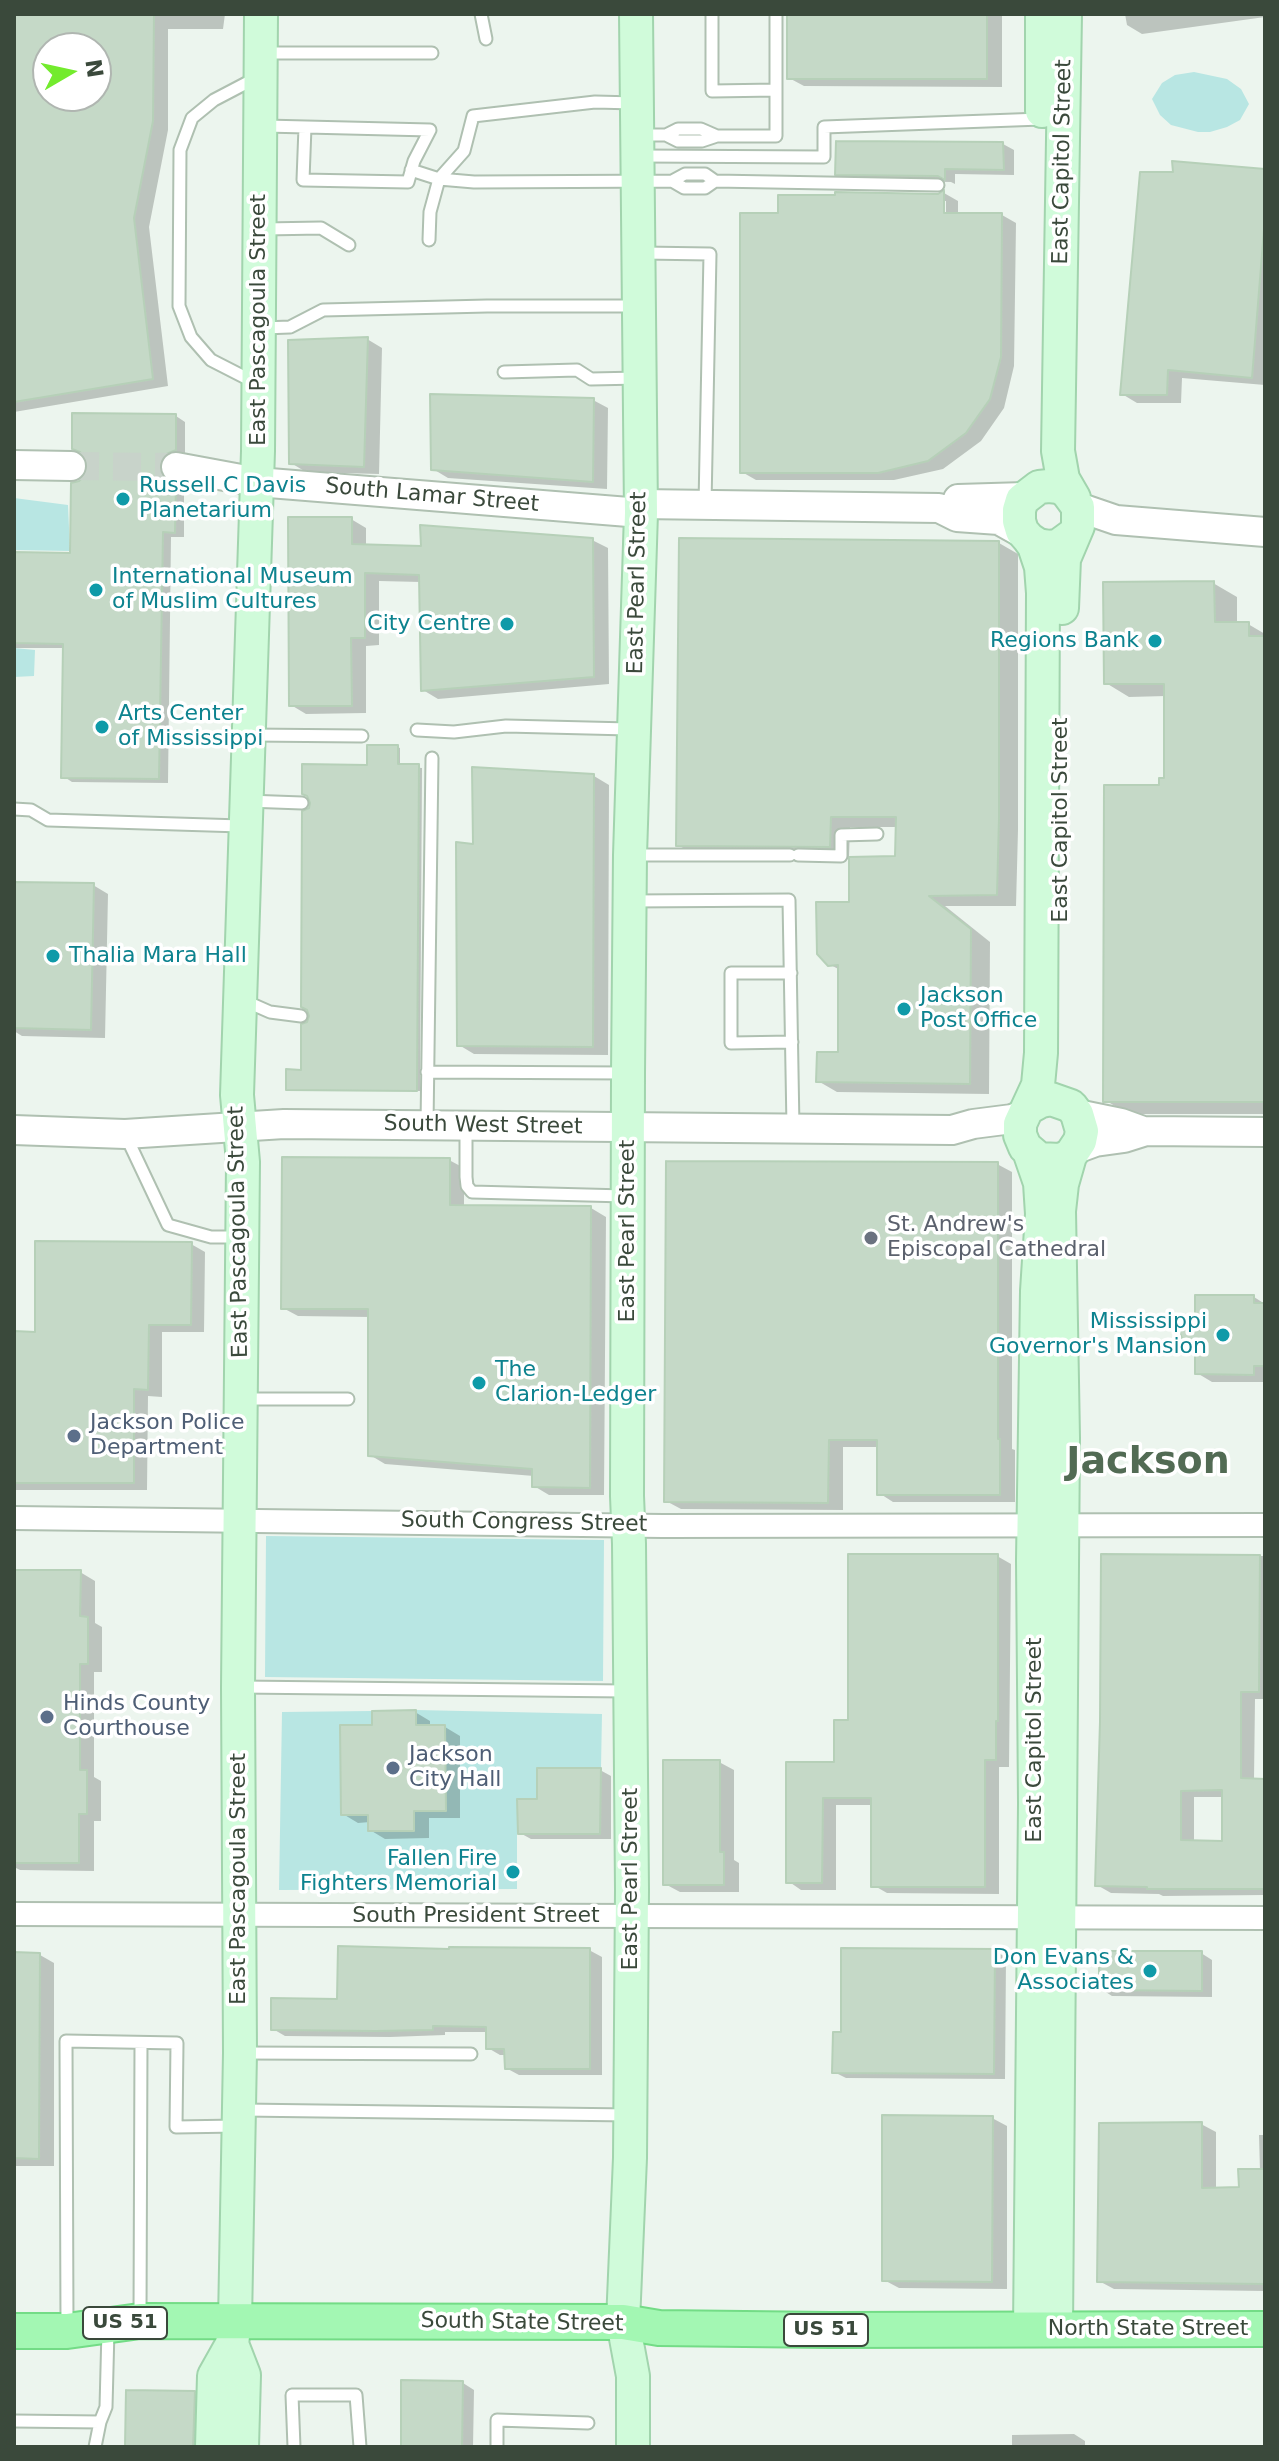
<!DOCTYPE html>
<html>
<head>
<meta charset="utf-8">
<style>
  body { margin:0 }
  #map { position:relative; width:1279px; height:2461px; overflow:hidden; background:#ecf5ee; font-family:"DejaVu Sans",sans-serif }
  canvas { display:block }
  .frame { position:absolute; inset:0; border:16px solid #3a493b; pointer-events:none }
  .north { position:absolute; left:32px; top:32px; width:80px; height:80px; box-sizing:border-box; background:#fff; border:2px solid #b0b6b1; border-radius:50%; rotate:81deg; font-size:22px; font-weight:700; line-height:32px; text-align:center; color:#3a493b }
  .north::after { content:''; display:block; margin:auto; width:28px; height:36px; background:#73eb2d; clip-path:polygon(50% 0,100% 100%,50% 72%,0 100%) }
</style>
</head>
<body>
<div id="map">
<canvas width="1279" height="2461"></canvas>
<div class="frame"></div>
<div class="north">N</div>
</div>
<script>
const g = document.querySelector('canvas').getContext('2d');
g.lineJoin = 'round';
function paint(path, color) { g.fillStyle = color; g.fill(path, 'evenodd'); }
const poly = rows => new Path2D(rows.map(r => 'M' + r).join(''));
function stroke(path, color, width, dash) { g.strokeStyle = color; g.lineWidth = width; g.lineCap = dash ? 'butt' : 'round'; g.setLineDash(dash || []); g.stroke(path); }
function label(font, color, halo, rows, align = 'center') {
  g.font = font + ' "DejaVu Sans",sans-serif'; g.lineWidth = 7; g.setLineDash([]); g.textBaseline = 'middle'; g.strokeStyle = halo; g.fillStyle = color; for (const [text, x, y, turn = 0] of rows) {
    g.save(); g.translate(x, y); g.rotate((+turn || 0) * Math.PI / 180); g.textAlign = isNaN(turn) ? turn : align; if (halo) g.strokeText(text, 0, 0); g.fillText(text, 0, 0); g.restore();
  }
}
const green = poly([
  [1194,72,1227,79,1241,89,1249,104,1240,120,1227,127,1210,132,1198,132,1171,125,1160,115,1152,99,1162,83,1175,75],
  [14,498,68,505,70,551,14,550],
  [14,648,35,650,34,676,14,677],
  [266,1536,604,1540,603,1681,265,1677],
  [416,1710,602,1714,601,1768,537,1768,537,1799,517,1799,517,1889,279,1890,282,1712,372,1711,372,1725,341,1725,341,1815,368,1815,369,1831,414,1831,414,1811,446,1810,445,1725,416,1725]
]);
const shadow = poly([
  [14,14,225,14,223,29,168,29,168,130,149,227,168,386,14,412],
  [48,48,96,48,96,96,48,96],
  [789,14,1002,14,1002,87,804,86,789,78],
  [1125,14,1265,14,1265,17,1142,34,1127,25],
  [1003,144,1014,150,1014,175,955,174,955,184,951,182,848,180,837,174],
  [1265,171,1265,385,1182,378,1181,403,1137,403,1122,394],
  [944,193,958,201,958,215,1002,215,1016,223,1014,366,1004,408,981,441,943,469,894,480,756,480,742,472,780,215,938,196],
  [942,201,946,201,946,223,942,223],
  [367,339,382,348,379,474,306,472,291,463],
  [593,400,608,408,607,489,448,478,433,469],
  [176,416,185,422,185,455,168,471,169,479,173,485,184,492,184,537,171,537,168,783,72,782,63,776,65,648,14,648,14,554,72,555,79,483],
  [351,519,366,528,366,547,423,549,592,540,608,548,609,684,438,699,423,690,421,582,379,581,379,645,366,646,366,713,306,714,291,705],
  [999,543,1018,554,1018,830,1016,906,945,906,990,942,989,1094,837,1092,818,1081,840,1054,840,970,829,964,851,904,897,858,898,827,850,827,849,857,698,857,678,845],
  [1213,583,1237,597,1237,624,1248,624,1265,634,1265,1114,1128,1114,1105,1100,1161,787,1166,780,1166,696,1129,697,1106,683],
  [397,747,400,748,400,766,422,768,420,1091,291,1090,288,1089,303,1072,309,1023,369,767],
  [594,776,609,785,608,1055,474,1054,459,1045,475,846],
  [14,884,93,885,108,894,105,1038,22,1036,14,1031],
  [449,1160,464,1168,464,1207,591,1208,606,1217,604,1495,549,1495,534,1486,534,1476,385,1464,370,1455,370,1317,298,1316,283,1308],
  [997,1164,1012,1172,1012,1449,1015,1450,1015,1502,893,1502,879,1493,879,1447,843,1447,843,1510,681,1509,666,1501],
  [191,1244,205,1252,204,1332,162,1332,162,1397,148,1396,147,1490,14,1490,14,1333,37,1334],
  [1254,1297,1265,1304,1265,1382,1212,1382,1197,1373],
  [997,1556,1011,1564,1009,1767,999,1767,999,1894,887,1893,873,1885,873,1805,836,1805,836,1890,801,1890,788,1881,850,1723],
  [1103,1556,1265,1556,1265,1699,1255,1699,1254,1780,1265,1781,1265,1895,1163,1896,1159,1894,1111,1893,1097,1885],
  [1194,1797,1224,1797,1224,1843,1194,1843],
  [14,1572,80,1572,95,1581,95,1623,102,1627,102,1672,94,1672,94,1777,101,1781,101,1821,94,1821,94,1871,20,1870,14,1867],
  [415,1712,430,1721,430,1727,445,1727,460,1736,460,1818,429,1818,429,1838,385,1839,370,1830,370,1822,358,1823,343,1814,374,1726],
  [719,1762,734,1770,734,1860,739,1863,739,1892,680,1892,665,1884],
  [600,1770,611,1776,611,1839,531,1839,520,1833,539,1801],
  [589,1950,602,1957,602,2075,519,2075,506,2068,506,2055,500,2055,488,2048,488,2032,445,2032,445,2035,390,2037,285,2036,273,2029,451,1951],
  [994,1951,1006,1957,1005,2079,846,2078,834,2072,843,2034],
  [1201,1953,1212,1960,1212,1997,1112,1996,1101,1989],
  [14,1954,40,1955,54,1963,54,2166,14,2166],
  [992,2118,1007,2126,1007,2289,899,2288,884,2280],
  [1201,2124,1216,2132,1216,2190,1241,2189,1260,2171,1259,2135,1265,2135,1265,2291,1114,2289,1099,2281],
  [463,2383,474,2390,473,2447,403,2447],
  [194,2393,209,2401,208,2447,127,2447],
  [1074,2434,1085,2441,1085,2447,1012,2447,1012,2435]
]);
const building = poly([
  [14,14,154,14,153,121,134,218,153,379,14,402,14,14],
  [48,48,96,48,96,96,48,96,48,48],
  [787,14,987,14,987,79,787,79,787,14],
  [836,141,1003,142,1004,170,945,169,945,180,938,176,835,175,836,141],
  [1172,161,1265,169,1265,217,1252,378,1168,370,1167,395,1120,395,1140,172,1173,172,1172,161],
  [944,190,944,213,1002,213,1001,357,990,399,966,433,928,461,878,473,740,473,740,213,778,213,778,195,835,195,835,192,938,194,944,190],
  [368,337,364,467,289,464,288,340,368,337],
  [430,394,594,398,593,482,431,470,430,394],
  [72,413,176,414,176,450,164,455,159,465,160,472,164,479,176,484,175,533,163,532,159,779,61,778,63,644,14,643,14,552,70,553,71,483,79,481,85,475,88,466,86,458,80,452,72,449,72,413],
  [288,517,352,517,352,544,421,546,420,525,593,538,594,677,421,691,419,575,365,573,365,638,351,638,352,706,289,706,288,517],
  [679,538,999,541,999,818,997,895,929,896,971,929,970,1084,816,1082,817,1052,838,1052,838,965,828,966,817,954,816,902,849,902,849,857,895,856,896,817,831,817,830,847,676,846,679,538],
  [1214,581,1215,622,1249,622,1249,636,1265,636,1265,1102,1103,1102,1104,785,1159,785,1159,778,1164,778,1164,684,1104,684,1103,582,1214,581],
  [367,745,398,745,398,764,419,764,417,1091,286,1090,286,1069,301,1070,301,1024,307,1022,309,1016,307,1010,301,1007,302,811,309,808,310,803,307,796,302,794,302,764,367,765,367,745],
  [472,767,594,774,593,1047,457,1046,456,842,473,844,472,767],
  [14,882,94,883,91,1030,14,1028,14,882],
  [282,1157,450,1158,450,1205,591,1206,590,1488,532,1487,532,1469,368,1456,368,1309,281,1309,282,1157],
  [666,1161,998,1162,998,1439,1000,1439,1000,1495,877,1495,877,1440,829,1440,828,1503,664,1502,666,1161],
  [35,1241,192,1242,191,1325,149,1325,148,1390,134,1389,134,1483,14,1483,14,1331,35,1332,35,1241],
  [1195,1295,1254,1295,1254,1303,1265,1303,1265,1366,1254,1366,1254,1375,1195,1374,1195,1352,1185,1346,1180,1333,1183,1324,1195,1314,1195,1295],
  [848,1554,998,1554,998,1721,996,1721,996,1760,985,1760,985,1887,871,1887,871,1798,823,1798,822,1883,786,1883,786,1762,834,1762,834,1720,848,1720,848,1554],
  [1101,1554,1260,1555,1259,1692,1241,1692,1241,1778,1265,1779,1264,1889,1147,1889,1147,1887,1095,1886,1100,1722,1101,1554],
  [1222,1790,1222,1841,1181,1840,1181,1791,1222,1790],
  [14,1570,81,1570,80,1616,88,1617,88,1664,80,1664,80,1770,87,1770,87,1814,79,1814,79,1863,14,1863,14,1570],
  [416,1710,416,1725,445,1725,446,1811,414,1811,414,1831,368,1831,368,1815,341,1815,340,1725,372,1725,372,1711,416,1710],
  [663,1760,720,1760,720,1852,724,1852,724,1885,663,1885,663,1760],
  [537,1768,601,1768,600,1834,518,1834,517,1799,537,1799,537,1768],
  [338,1946,449,1949,449,1947,590,1948,590,2069,505,2069,504,2049,486,2049,486,2027,433,2026,433,2030,376,2031,271,2030,271,1998,337,1999,338,1946],
  [841,1948,995,1949,994,2074,832,2073,833,2032,841,2032,841,1948],
  [1099,1951,1202,1951,1202,1991,1099,1990,1099,1951],
  [14,1952,40,1953,39,2159,14,2158,14,1952],
  [882,2115,993,2116,992,2282,882,2281,882,2115],
  [1202,2122,1202,2188,1239,2187,1238,2169,1265,2169,1265,2284,1097,2282,1099,2123,1202,2122],
  [401,2380,463,2381,462,2447,401,2447,401,2380],
  [126,2390,195,2391,193,2447,125,2447,126,2390]
]);
const tertiaryTunnel = poly([
  [71,466,176,467]
]);
const service = poly([
  [481,14,486,39],
  [712,14,712,91,776,90],
  [265,53,432,53],
  [265,126,430,130,414,161,408,182,303,180,305,127],
  [638,135,666,135,678,141,702,141,717,136,701,129,678,129,666,135],
  [717,136,776,136,776,14],
  [640,156,824,157,824,127,1041,119],
  [411,170,439,179,474,182,672,181,684,188,705,188,715,181],
  [672,181,685,174,705,174,715,181,938,185],
  [264,229,321,228,349,245],
  [429,240,430,212,439,179,464,151,473,116,595,102,635,103],
  [643,253,710,254,705,504],
  [263,328,290,327,323,310,487,306,638,306],
  [504,372,577,370,591,379,639,378],
  [254,382,211,360,191,337,179,306,180,150,192,118,214,100,256,78],
  [417,730,454,732,506,726,629,729],
  [250,735,362,736],
  [247,801,302,803],
  [14,809,31,810,48,820,241,826],
  [631,855,790,855],
  [798,855,841,856,841,835,877,834],
  [630,901,789,900,793,1127],
  [791,973,731,973,731,1043,792,1042],
  [245,1001,270,1012,301,1016],
  [427,1072,627,1073],
  [427,1125,432,758],
  [466,1128,466,1177,467,1186,472,1192,625,1196],
  [125,1134,168,1225,211,1237,241,1237],
  [245,1399,348,1399],
  [239,1687,626,1691],
  [244,2053,471,2054],
  [243,2110,630,2115],
  [140,2316,141,2043],
  [67,2326,66,2041,177,2043,176,2127,237,2126],
  [14,2421,100,2422,106,2407,108,2330],
  [95,2447,100,2422],
  [294,2447,292,2395,356,2395,360,2447],
  [497,2447,497,2420,588,2423]
]);
const minor = poly([
  [14,1518,663,1526,1265,1525],
  [14,1914,1265,1918]
]);
const tertiary = poly([
  [14,465,71,466],
  [176,467,257,482,641,513],
  [958,499,1025,497],
  [640,504,939,508,957,517,999,520,1024,534],
  [1078,507,1116,520,1265,532],
  [1077,1114,1121,1123,1143,1131,1265,1132],
  [14,1130,125,1134,284,1124,952,1130,973,1124,1012,1119,1025,1114],
  [1076,1149,1095,1142,1124,1138,1143,1132]
]);
const secondary = poly([
  [1042,14,1042,111],
  [1065,14,1058,451,1063,479,1074,498],
  [1029,539,1034,546,1041,567,1043,593,1041,1053,1038,1085,1020,1124,1020,1135,1025,1147,1039,1159,1060,1160,1070,1156,1080,1141,1082,1131,1077,1114,1071,1106,1051,1099,1041,1101,1030,1107],
  [1062,608,1064,559,1078,526,1078,507,1067,492,1059,487,1049,486,1039,487,1022,500,1019,510,1019,521,1022,531,1029,539,1038,545,1048,547,1058,546,1073,535],
  [1030,2329,1035,1804,1033,1560,1037,1291,1042,1214,1040,1183,1030,1154],
  [1056,2329,1063,1438,1059,1211,1062,1184,1070,1156],
  [212,2447,214,2376,232,2344],
  [242,2447,244,2375,232,2344,235,2321,240,2053,238,1687,243,1162,237,1095,258,451,261,14],
  [633,2447,633,2376,623,2322,630,2158,632,1890,629,1544,627,1496,628,1073,630,855,641,513,636,14]
]);
const primary = poly([
  [14,2331,67,2331,140,2321,623,2322,659,2328,830,2330,1265,2329]
]);
const markers = [
  [123,499,8,"#0f9aa8"],
  [96,590,8,"#0f9aa8"],
  [507,624,8,"#0f9aa8"],
  [1155,641,8,"#0f9aa8"],
  [102,727,8,"#0f9aa8"],
  [53,956,8,"#0f9aa8"],
  [904,1009,8,"#0f9aa8"],
  [871,1238,8,"#6b7280"],
  [1223,1335,8,"#0f9aa8"],
  [479,1383,8,"#0f9aa8"],
  [74,1436,8,"#5c6f8a"],
  [47,1717,8,"#5c6f8a"],
  [393,1768,8,"#5c6f8a"],
  [513,1872,8,"#0f9aa8"],
  [1150,1971,8,"#0f9aa8"]
];
const shields = [
  [125,2323,84],
  [826,2330,84]
];
const shieldNames = [
  ["US 51",125,2323],
  ["US 51",826,2330]
];
const streetNames = [
  ["East Capitol Street",1063,162,-89],
  ["East Pascagoula Street",259,320,-90],
  ["South Lamar Street",432,496,5],
  ["East Pearl Street",638,583,-89],
  ["East Capitol Street",1061,820,-90],
  ["South West Street",483,1126,1],
  ["East Pearl Street",628,1231,-90],
  ["East Pascagoula Street",239,1232,-91],
  ["South Congress Street",524,1523,1],
  ["East Capitol Street",1035,1740,-90],
  ["East Pascagoula Street",239,1879,-90],
  ["East Pearl Street",631,1879,-90],
  ["South President Street",476,1916],
  ["South State Street",522,2323,1],
  ["North State Street",1148,2329]
];
const cultureNames = [
  ["Russell C Davis",139,486],
  ["Planetarium",139,511],
  ["International Museum",112,577],
  ["of Muslim Cultures",112,602],
  ["City Centre",491,624,"right"],
  ["Regions Bank",1139,641,"right"],
  ["Arts Center",118,714],
  ["of Mississippi",118,739],
  ["Thalia Mara Hall",69,956],
  ["Jackson",920,996],
  ["Post Office",920,1021],
  ["Mississippi",1207,1322,"right"],
  ["Governor's Mansion",1207,1347,"right"],
  ["The",495,1370],
  ["Clarion-Ledger",495,1395],
  ["Fallen Fire",497,1859,"right"],
  ["Fighters Memorial",497,1884,"right"],
  ["Don Evans &",1134,1958,"right"],
  ["Associates",1134,1983,"right"]
];
const worshipNames = [
  ["St. Andrew's",887,1225],
  ["Episcopal Cathedral",887,1250]
];
const serviceNames = [
  ["Jackson Police",90,1423],
  ["Department",90,1448],
  ["Hinds County",63,1704],
  ["Courthouse",63,1729],
  ["Jackson",409,1755],
  ["City Hall",409,1780]
];
const townNames = [
  ["Jackson",1148,1463]
];
paint(green, '#b8e6e3');
paint(shadow, '#0003');
paint(building, '#c5d9c7');
stroke(building, '#b6d0b8', 2);
stroke(tertiaryTunnel, '#c8d3ca', 28, [28, 14]);
stroke(service, '#afc0b1', 15);
stroke(minor, '#afc0b1', 26);
stroke(tertiary, '#afc0b1', 32);
stroke(secondary, '#a1d4ad', 36);
stroke(primary, '#73dc86', 38);
stroke(service, '#fff', 11);
stroke(minor, '#fff', 22);
stroke(tertiary, '#fff', 28);
stroke(secondary, '#d0fbda', 32);
stroke(primary, '#a3f7b3', 34);
for (const [x, y, r, color] of markers) { const dot = new Path2D(); dot.arc(x, y, r, 0, 2 * Math.PI); g.fillStyle = color; g.fill(dot); stroke(dot, '#fff', 3); }
for (const [x, y, w] of shields) { const box = new Path2D(); box.roundRect(x - w / 2, y - 16, w, 32, 6); g.fillStyle = '#fff'; g.fill(box); stroke(box, '#3a493b', 2); }
label('bold 20px', '#3a493b', null, shieldNames);
label('22px', '#3a493b', '#fff', streetNames);
label('22px', '#0d838f', '#fff', cultureNames, 'left');
label('22px', '#5b616d', '#fff', worshipNames, 'left');
label('22px', '#4e5e75', '#fff', serviceNames, 'left');
label('bold 38px', '#526b54', '#fff', townNames);
</script>
</body>
</html>
